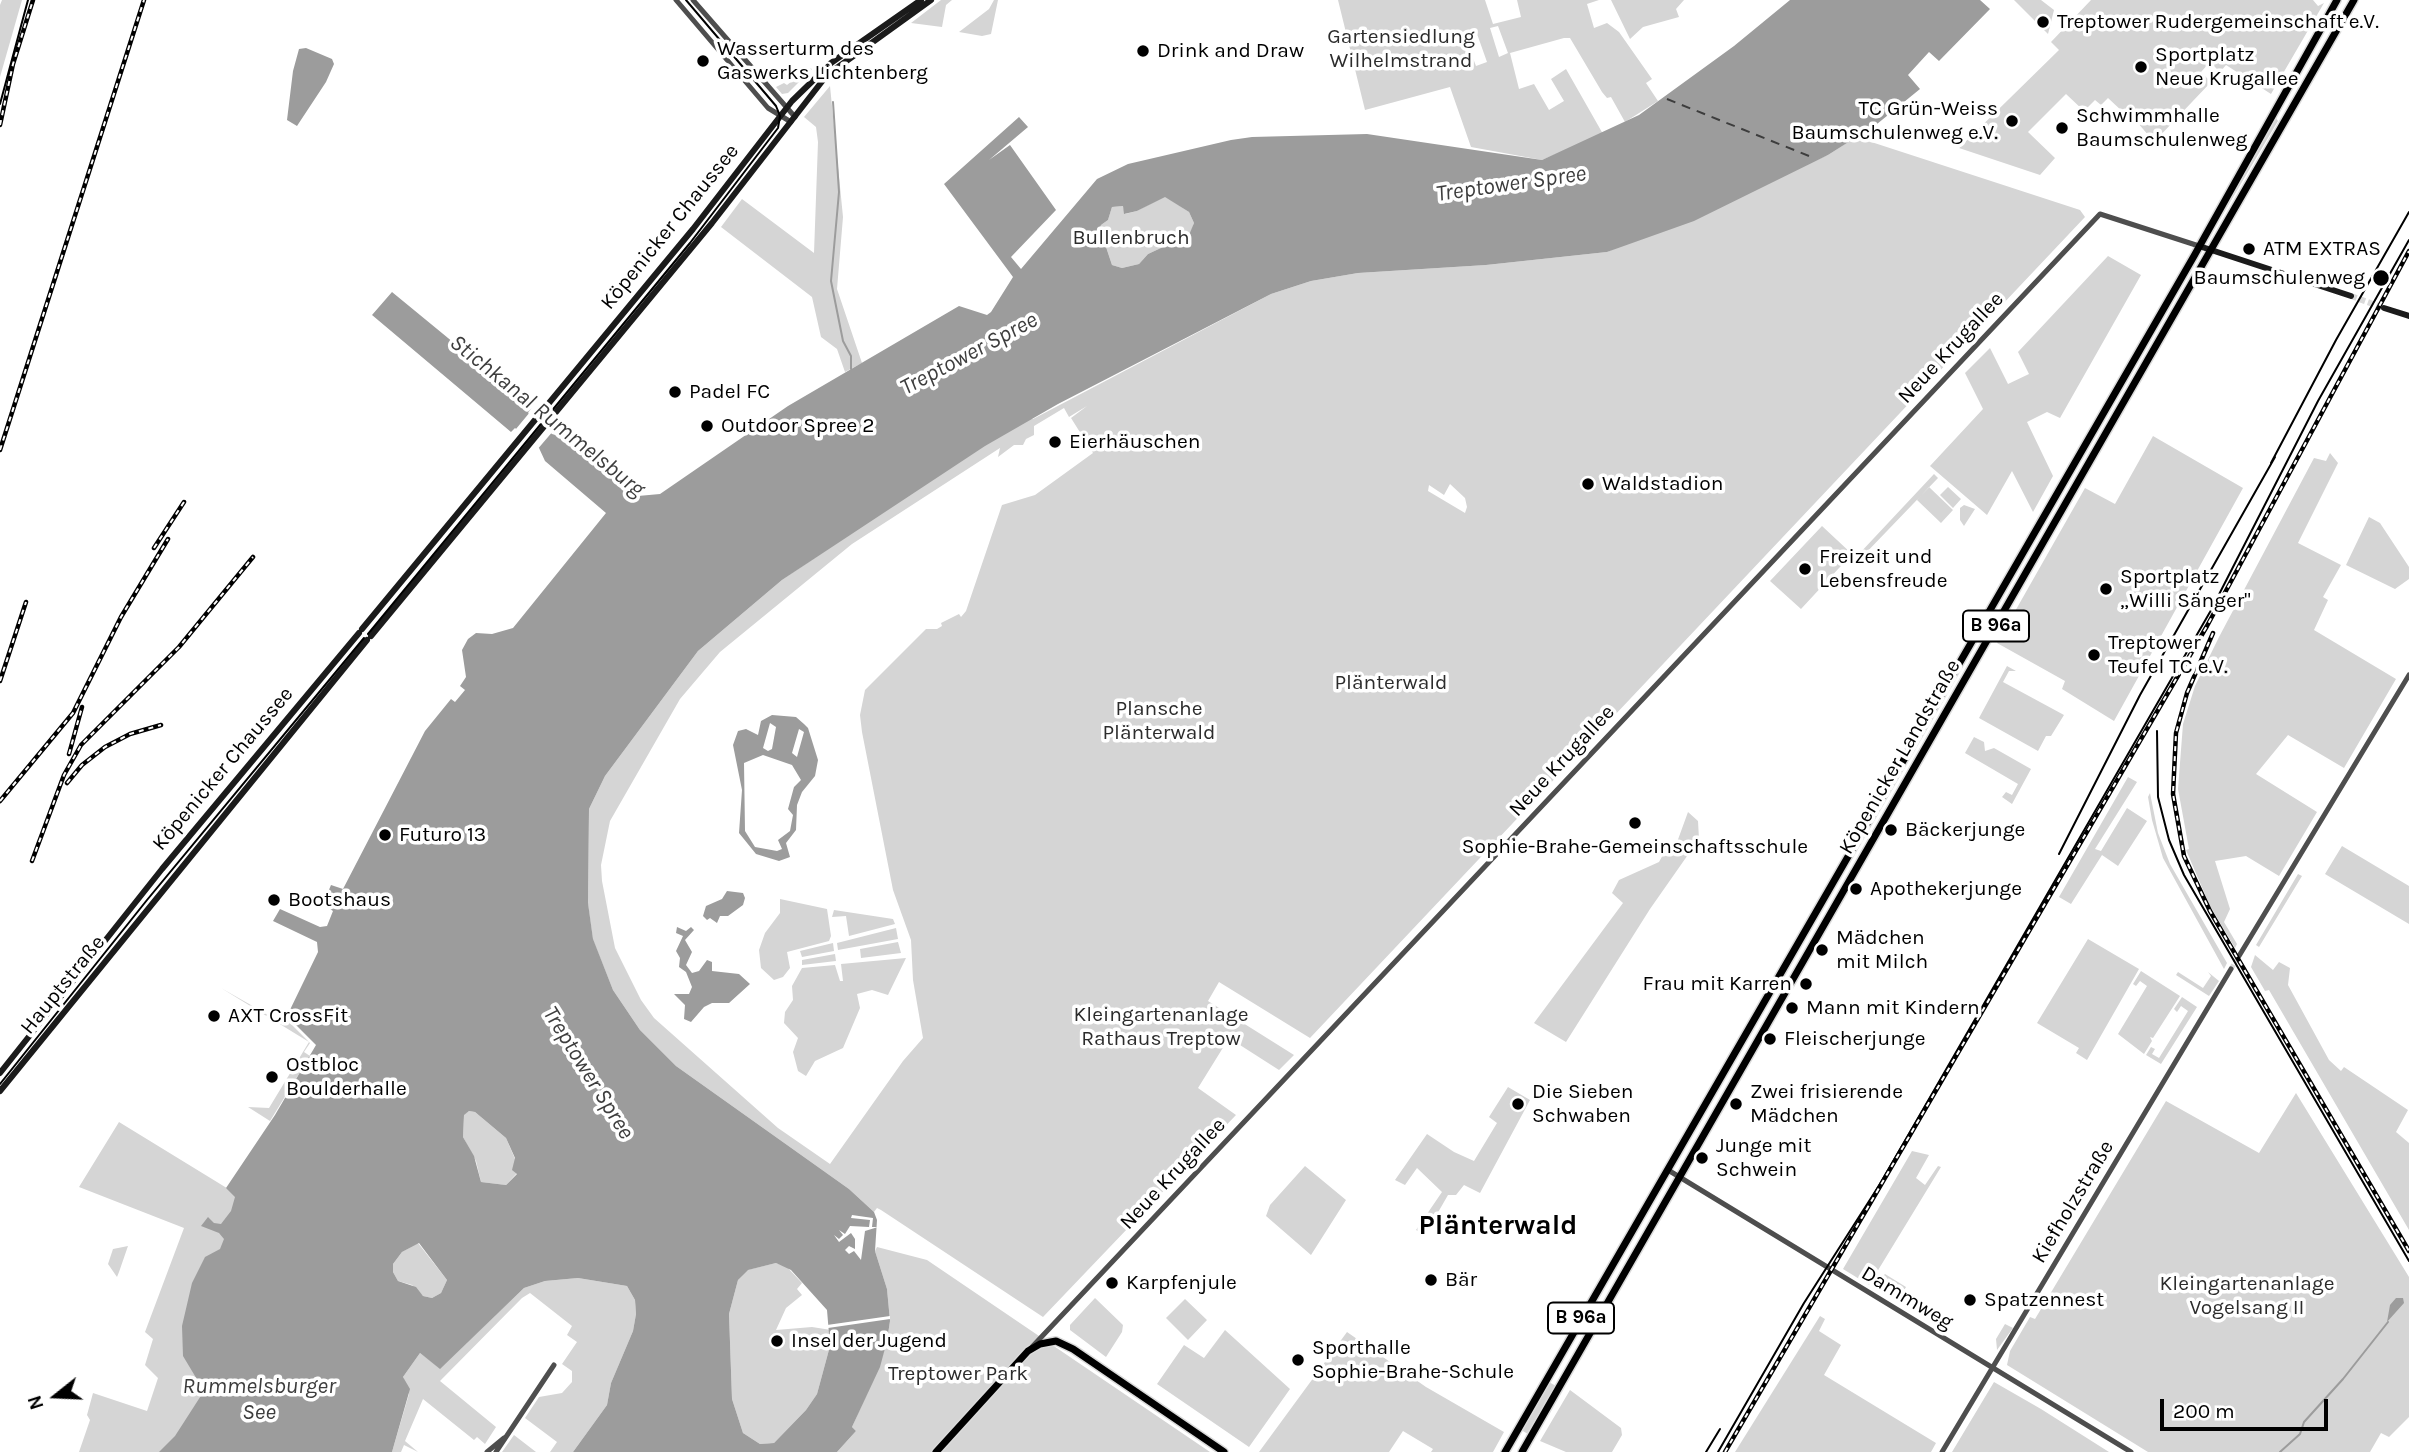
<!DOCTYPE html>
<html>
<head>
<meta charset="utf-8">
<style>
  body { margin:0 }
  #map { position:relative; width:2409px; height:1452px; overflow:hidden; background:#fff; font-family:Karla,sans-serif }
  canvas { display:block }
  .north { position:absolute; left:21px; top:1361px; width:70px; height:70px; -webkit-text-stroke:5px #fff; paint-order:stroke; rotate:252deg; font-size:19px; font-weight:700; line-height:28px; text-align:center; color:#000 }
  .north::after { content:''; display:block; margin:auto; width:24px; height:32px; background:#000; clip-path:polygon(50% 0,100% 100%,50% 72%,0 100%) }
  .scale { position:absolute; left:2160px; top:1399px; width:168px; height:32px; box-sizing:border-box; border:4px solid #000; border-top:0; padding-left:9px; font-size:21px; line-height:24px; white-space:nowrap; color:#000; -webkit-text-stroke:5px #fff; paint-order:stroke }
</style>
</head>
<body>
<div id="map">
<canvas width="2409" height="1452"></canvas>
<div class="north">N</div>
<div class="scale">200 m</div>
</div>
<script>
const g = document.querySelector('canvas').getContext('2d');
g.lineJoin = 'round';
function paint(path, color) { g.fillStyle = color; g.fill(path, 'evenodd'); }
const poly = rows => new Path2D(rows.map(r => 'M' + r).join(''));
function stroke(path, color, width, dash) { g.strokeStyle = color; g.lineWidth = width; g.lineCap = dash ? 'butt' : 'round'; g.setLineDash(dash || []); g.stroke(path); }
function label(font, color, halo, rows, align = 'center') {
  g.font = font + ' Karla,sans-serif'; g.lineWidth = 7; g.setLineDash([]); g.textBaseline = 'middle'; g.strokeStyle = halo; g.fillStyle = color; for (const [text, x, y, turn = 0] of rows) {
    g.save(); g.translate(x, y); g.rotate((+turn || 0) * Math.PI / 180); g.textAlign = isNaN(turn) ? turn : align; if (halo) g.strokeText(text, 0, 0); g.fillText(text, 0, 0); g.restore();
  }
}
const green = poly([
  [2,0,22,0,0,77,0,5],
  [941,0,952,0,946,5,942,27,911,23],
  [994,0,998,0,991,34,982,36,959,32,989,9],
  [1338,0,1485,0,1493,24,1521,17,1517,0,1599,0,1587,4,1594,28,1607,23,1619,32,1652,79,1646,83,1658,101,1625,122,1611,97,1607,98,1602,92,1570,38,1564,38,1510,53,1519,89,1534,84,1549,110,1564,101,1551,79,1566,69,1603,134,1542,160,1471,147,1450,87,1365,110],
  [1498,26,1508,53,1499,57,1490,28],
  [1476,31,1487,62,1476,66,1464,35],
  [1611,0,1684,0,1676,9,1679,17,1643,27,1630,39],
  [2014,0,2041,0,2054,10,2048,34],
  [2091,0,2313,0,2318,6,2324,3,2271,94,2226,65,2220,72,2210,62,2201,72,2211,82,2154,142,2127,110,2124,113,2108,98,2101,105,2095,100,2084,111,2066,94,2028,132,2055,158,2040,175,1959,148,2059,50,2051,42],
  [807,67,812,69,788,93,782,94,776,87,784,83,787,85,803,72,800,68],
  [830,86,843,217,837,289,862,363,845,372,837,349,821,337,812,297,721,227,742,199,814,253,818,142,816,127,804,117],
  [2276,118,2278,121,2210,236,2252,158],
  [1856,137,2080,210,2085,217,1310,1038,1219,982,1208,1001,1294,1055,1279,1070,1229,1038,1198,1088,1236,1115,1043,1317,881,1210,877,1208,874,1212,849,1189,676,1066,640,1030,613,990,593,940,588,904,589,809,605,776,698,651,782,580,1024,416,1033,419,1271,294,1311,281,1358,273,1486,265,1607,252,1828,155],
  [1087,406,1071,418,1093,453,1035,495,1002,505,966,611,961,617,959,614,941,623,942,626,937,629,926,629,865,690,860,715,862,732,893,890,911,940,913,980,923,1038,903,1061,830,1164,778,1128,654,1018,641,1000,615,948,602,881,601,865,610,821,680,699,720,652,852,544,1000,448,998,457,1014,445,1023,445,1026,439,1034,435,1034,426,1064,408,1069,417],
  [1450,484,1465,498,1467,507,1465,513,1428,491,1429,485,1444,495],
  [1165,196,1189,212,1194,223,1190,235,1148,254,1139,264,1122,268,1112,265,1105,244,1096,235,1101,225,1108,220,1112,207,1123,206,1125,214,1137,211],
  [2108,256,2141,275,2060,418,2047,412,2027,422,2053,476,2033,512,2012,471,1987,515,1930,466,1983,409,1965,373,1990,348,2008,384,2029,374,2018,352],
  [2153,436,2243,488,2114,721,2062,689,2065,681,1997,643,2085,488,2115,504],
  [2330,453,2338,463,2298,543,2341,565,2323,597,2328,600,2314,630,2396,679,2344,768,2288,735,2256,774,2317,812,2279,876,2246,856,2215,861,2230,909,2224,922,2237,944,2235,948,2210,906,2186,850,2189,849,2178,789,2183,724,2195,686,2219,637,2314,458,2326,461],
  [1934,474,1938,478,1862,557,1859,554],
  [1929,487,1953,510,1941,523,1917,500],
  [1948,487,1961,499,1953,508,1940,495],
  [1964,505,1975,509,1964,526,1960,520,1960,508],
  [2369,517,2380,523,2409,567,2409,579,2395,589,2346,565],
  [1822,526,1852,554,1801,609,1770,581],
  [2007,666,2016,671,2009,671,2003,682,2064,715,2051,736,2046,736,2038,751,1979,718],
  [1974,737,1984,742,1985,751,1994,748,2031,769,2012,804,2002,797,2006,792,2012,795,2018,784,1965,753],
  [2128,777,2137,782,2095,849,2101,851,2127,808,2147,821,2118,866,2102,855,2071,904,2059,897],
  [2150,793,2158,833,2170,864,2227,963,2224,969,2163,858,2152,820,2148,797],
  [1688,812,1698,821,1699,839,1650,909,1566,1042,1534,1023,1623,903,1612,893,1619,880,1659,862,1664,853,1666,855,1676,845],
  [2342,846,2409,886,2409,924,2325,874],
  [2298,874,2302,876,2259,947,2256,945],
  [780,899,827,909,831,936,829,941,787,952,790,968,783,977,774,980,761,968,759,950,765,933,780,913],
  [834,910,893,919,895,924,849,936,846,916,832,917],
  [896,928,898,939,838,950,837,943],
  [2088,939,2139,969,2087,1060,2076,1053,2079,1048,2037,1023],
  [898,942,901,953,861,958,860,949],
  [833,943,834,951,802,957,800,951],
  [835,954,836,961,802,965,802,960],
  [2255,955,2273,970,2279,962,2290,968,2288,985,2329,1060,2341,1071,2344,1067,2408,1110,2396,1132,2409,1143,2409,1230,2269,990,2265,991,2251,967],
  [906,958,888,995,872,990,857,994,860,1008,843,1048,815,1061,806,1076,798,1071,793,1052,798,1038,784,1023,785,1012,793,1000,792,986,802,968,835,965,840,981,843,981,841,964],
  [2141,971,2180,996,2153,1038,2150,1037,2152,1041,2144,1054,2118,1034,2147,986,2140,981,2136,986,2133,984],
  [2178,972,2203,988,2211,976,2208,972,2219,981,2209,996,2176,975],
  [221,988,272,1017,287,1020,310,1043,304,1052,310,1056,270,1121,248,1107,269,1108,309,1042],
  [2182,997,2197,1007,2161,1064,2146,1055,2151,1047,2155,1049,2152,1054,2159,1058,2188,1011,2181,1006,2177,1012,2174,1009],
  [1508,1087,1530,1100,1480,1193,1464,1185,1456,1195,1448,1195,1425,1235,1416,1230,1442,1192,1417,1168,1405,1185,1395,1180,1427,1134,1454,1152,1474,1161,1497,1123,1489,1117],
  [2296,1093,2409,1277,2409,1417,2389,1437,2381,1433,2370,1452,2148,1452,2007,1365,2010,1351,2030,1317,2035,1319,2166,1101,2259,1153],
  [469,1111,475,1112,506,1138,515,1159,517,1173,506,1185,481,1182,476,1161,463,1137,464,1114],
  [119,1122,230,1190,239,1201,210,1394,166,1452,79,1452,90,1420,87,1415,93,1393,147,1411,158,1378,145,1365,153,1339,145,1332,184,1228,79,1187],
  [1912,1151,1929,1155,1916,1178,1925,1185,1938,1166,1941,1167,1869,1285,1843,1269],
  [1305,1166,1346,1200,1311,1255,1266,1216,1270,1205],
  [418,1243,447,1280,441,1293,432,1298,423,1296,412,1285,398,1281,393,1272,393,1264,402,1252],
  [128,1246,119,1272,117,1277,108,1264,113,1249],
  [877,1247,927,1260,1210,1452,837,1452,856,1431,852,1427,879,1367,887,1341,890,1321,887,1289,875,1251],
  [776,1263,787,1267,802,1283,797,1289,802,1295,786,1308,776,1330,812,1327,831,1330,830,1346,817,1394,806,1410,774,1443,760,1444,743,1433,732,1399,729,1314,738,1280,747,1270],
  [1885,1274,1906,1287,1899,1299,1884,1290,1887,1286,1882,1277],
  [578,1278,627,1286,635,1300,636,1314,633,1331,611,1383,607,1405,573,1452,550,1452,557,1442,525,1418,539,1397,562,1393,572,1382,572,1371,562,1364,577,1342,567,1335,572,1326,530,1293,522,1298,440,1381,496,1427,485,1444,477,1437,474,1440,423,1399,405,1441,418,1452,404,1445,401,1452,392,1452,409,1394,403,1377,420,1353,440,1368,524,1288,545,1281],
  [1095,1298,1123,1325,1122,1332,1106,1357,1070,1330,1070,1325],
  [1185,1299,1207,1320,1188,1340,1166,1318],
  [1820,1316,1825,1319,1819,1331,1841,1345,1824,1375,1936,1443,1931,1452,1735,1452],
  [2005,1324,2013,1328,1997,1350,1996,1339],
  [1225,1330,1290,1389,1249,1447,1157,1384,1184,1345,1204,1358],
  [1347,1332,1426,1387,1504,1432,1493,1452,1431,1452,1433,1449,1403,1431,1389,1452,1259,1452],
  [1549,1382,1556,1386,1528,1434,1521,1430],
  [1994,1382,2041,1409,2109,1452,1952,1452],
  [1570,1390,1621,1428,1622,1435,1612,1452,1566,1452,1540,1441],
  [514,1435,536,1452,502,1452]
]);
const water = poly([
  [1790,0,1980,0,1990,9,1939,61,1929,52,1908,75,1920,89,1877,124,1828,155,1694,221,1607,252,1486,265,1358,273,1311,281,1271,294,1058,404,985,446,782,580,698,651,605,776,589,809,588,903,593,939,613,990,640,1030,676,1066,849,1189,874,1212,877,1220,875,1251,887,1289,890,1321,887,1341,880,1367,852,1427,856,1431,837,1452,573,1452,607,1405,611,1383,633,1331,636,1314,635,1300,627,1286,578,1278,545,1281,524,1288,440,1369,420,1353,403,1377,410,1389,392,1452,159,1452,175,1436,204,1391,183,1356,182,1326,192,1283,205,1257,220,1249,224,1239,219,1233,201,1226,208,1217,214,1223,221,1224,231,1211,235,1197,226,1188,275,1115,316,1045,287,1016,318,952,317,942,273,921,280,909,320,927,327,926,333,911,323,904,331,885,343,889,425,731,451,699,455,702,465,690,460,686,466,677,462,650,468,639,476,633,492,634,513,628,606,513,545,461,539,448,515,428,511,432,372,315,392,292,532,407,528,413,552,434,566,438,638,496,660,494,788,406,959,306,987,315,991,312,1013,277,944,184,1019,117,1028,127,989,160,1010,145,1056,210,1011,257,1021,269,1097,179,1128,164,1231,140,1252,137,1367,134,1542,160,1639,115,1734,46],
  [1165,197,1189,212,1194,223,1189,235,1148,254,1139,264,1122,268,1112,265,1105,244,1097,235,1101,225,1108,220,1112,207,1123,206,1124,214,1137,211],
  [469,1111,475,1112,506,1138,515,1158,512,1170,517,1174,506,1185,481,1182,474,1156,463,1137,464,1115],
  [419,1243,447,1280,441,1293,432,1298,423,1296,416,1287,398,1281,393,1272,393,1264,402,1252],
  [776,1263,791,1270,827,1310,830,1346,817,1394,806,1410,774,1443,760,1444,743,1433,732,1399,729,1314,738,1280,748,1270],
  [306,48,332,59,334,64,326,82,297,126,287,120,293,71,299,49],
  [772,715,796,717,804,724,808,728,818,760,815,776,802,792,797,805,796,830,786,843,790,857,779,861,756,854,739,833,742,790,733,745,738,731,746,729,758,735,761,721],
  [770,723,776,727,772,749,768,751,763,748],
  [799,729,804,732,797,757,792,753],
  [763,755,792,765,801,780,794,787,788,809,793,815,790,831,778,840,782,849,777,851,755,847,745,831,744,763],
  [727,891,743,893,745,898,743,905,728,916,720,916,717,923,710,918,707,920,703,916,706,906,722,899],
  [677,927,686,931,691,927,694,930,685,940,692,952,686,965,692,973,699,971,707,960,712,962,712,971,739,974,750,984,729,1003,712,1003,704,1007,691,1022,684,1019,685,1005,674,994,689,994,692,987,686,972,679,967,680,958,676,951,683,936,676,933],
  [2396,1298,2403,1298,2404,1303,2387,1322,2390,1305]
]);
const pier = poly([
  [535,406,532,412,554,430,536,451,515,433,511,435],
  [852,1215,873,1218,872,1227,878,1227,865,1231,861,1260,854,1251,849,1254,845,1250,849,1246,855,1249,855,1239,851,1233,839,1242,834,1235,839,1239,843,1235,839,1230,845,1234,850,1226,869,1227,870,1220,851,1218],
  [890,1316,890,1319,828,1328,827,1325]
]);
const stream = poly([
  [833,102,839,192,831,281,843,341,851,356,851,369],
  [2280,1452,2300,1434,2304,1422,2343,1379,2388,1322]
]);
const ferry = poly([
  [1667,99,1809,156]
]);
const tertiaryTunnel = poly([
  [2231,969,2239,956]
]);
const secondaryTunnel = poly([
  [2351,296,2384,308]
]);
const tertiary = poly([
  [676,0,768,108,791,122],
  [693,0,795,117],
  [2239,956,2409,675],
  [1668,1170,2131,1452],
  [1031,1348,2100,214,2199,246],
  [487,1452,504,1438],
  [496,1452,554,1365],
  [1942,1452,2231,969]
]);
const secondary = poly([
  [2199,246,2351,296],
  [2384,308,2409,316],
  [362,629,693,229,792,101,831,63,921,0],
  [371,636,712,223,827,75,931,0],
  [0,1073,162,869,359,633],
  [0,1091,367,640]
]);
const primary = poly([
  [936,1452,1028,1351,1040,1344,1056,1341,1073,1349,1224,1452],
  [1505,1452,2194,256,2337,0],
  [1522,1452,2354,0]
]);
const tram = poly([
  [0,104,28,0],
  [2271,463,2336,340,2409,212],
  [368,634,690,243,778,128,780,116,776,106,686,0],
  [2157,731,2158,797,2169,840,2184,875,2409,1261],
  [2059,854,2140,695,2275,457],
  [0,1084,147,900,364,638],
  [1706,1452,1720,1429],
  [1718,1452,1804,1303,1880,1184,2210,612,2318,401,2409,240]
]);
const rail = poly([
  [0,125,13,64,33,0],
  [0,450,144,0],
  [154,548,184,502],
  [2213,633,2187,693,2176,733,2173,794,2184,856,2210,911,2409,1251],
  [0,681,26,602],
  [69,754,82,707],
  [67,783,82,765,105,747,130,734,161,725],
  [0,801,73,713,121,617,168,539],
  [32,861,64,775,81,745,179,647,253,557],
  [1725,1452,2207,626,2409,251]
]);
const markers = [
  [2043,22,7,"#000"],
  [1143,51,7,"#000"],
  [703,61,7,"#000"],
  [2141,67,7,"#000"],
  [2012,121,7,"#000"],
  [2062,128,7,"#000"],
  [2249,249,7,"#000"],
  [2381,278,9,"#000"],
  [675,392,7,"#000"],
  [707,426,7,"#000"],
  [1055,442,7,"#000"],
  [1588,484,7,"#000"],
  [1805,569,7,"#000"],
  [2106,589,7,"#000"],
  [2094,655,7,"#000"],
  [1635,823,7,"#000"],
  [1891,830,7,"#000"],
  [385,835,7,"#000"],
  [1856,889,7,"#000"],
  [274,900,7,"#000"],
  [1822,950,7,"#000"],
  [1806,984,7,"#000"],
  [1792,1008,7,"#000"],
  [214,1016,7,"#000"],
  [1770,1039,7,"#000"],
  [272,1077,7,"#000"],
  [1518,1104,7,"#000"],
  [1736,1104,7,"#000"],
  [1702,1158,7,"#000"],
  [1431,1280,7,"#000"],
  [1112,1283,7,"#000"],
  [1970,1300,7,"#000"],
  [777,1341,7,"#000"],
  [1298,1360,7,"#000"]
];
const shields = [
  [1996,626,66],
  [1581,1318,66]
];
const shieldNames = [
  ["B 96a",1996,626],
  ["B 96a",1581,1318]
];
const poiNames = [
  ["Treptower Rudergemeinschaft e.V.",2057,22],
  ["Wasserturm des",717,49],
  ["Gaswerks Lichtenberg",717,73],
  ["Drink and Draw",1157,51],
  ["Sportplatz",2155,55],
  ["Neue Krugallee",2155,79],
  ["TC Grün-Weiss",1998,109,"right"],
  ["Baumschulenweg e.V.",1998,133,"right"],
  ["Schwimmhalle",2076,116],
  ["Baumschulenweg",2076,140],
  ["ATM EXTRAS",2263,249],
  ["Baumschulenweg",2365,278,"right"],
  ["Padel FC",689,392],
  ["Outdoor Spree 2",721,426],
  ["Eierhäuschen",1069,442],
  ["Waldstadion",1602,484],
  ["Freizeit und",1819,557],
  ["Lebensfreude",1819,581],
  ["Sportplatz",2120,577],
  ["„Willi Sänger\"",2120,601],
  ["Treptower",2108,643],
  ["Teufel TC e.V.",2108,667],
  ["Bäckerjunge",1905,830],
  ["Futuro 13",399,835],
  ["Sophie-Brahe-Gemeinschaftsschule",1635,847,"center"],
  ["Apothekerjunge",1870,889],
  ["Bootshaus",288,900],
  ["Mädchen",1836,938],
  ["mit Milch",1836,962],
  ["Frau mit Karren",1792,984,"right"],
  ["Mann mit Kindern",1806,1008],
  ["AXT CrossFit",228,1016],
  ["Fleischerjunge",1784,1039],
  ["Ostbloc",286,1065],
  ["Boulderhalle",286,1089],
  ["Die Sieben",1532,1092],
  ["Schwaben",1532,1116],
  ["Zwei frisierende",1750,1092],
  ["Mädchen",1750,1116],
  ["Junge mit",1716,1146],
  ["Schwein",1716,1170],
  ["Bär",1445,1280],
  ["Karpfenjule",1126,1283],
  ["Spatzennest",1984,1300],
  ["Insel der Jugend",791,1341],
  ["Sporthalle",1312,1348],
  ["Sophie-Brahe-Schule",1312,1372]
];
const parkNames = [
  ["Gartensiedlung",1401,37],
  ["Wilhelmstrand",1401,61],
  ["Bullenbruch",1131,238],
  ["Plänterwald",1391,683],
  ["Plansche",1159,709],
  ["Plänterwald",1159,733],
  ["Kleingartenanlage",1161,1015],
  ["Rathaus Treptow",1161,1039],
  ["Kleingartenanlage",2247,1284],
  ["Vogelsang II",2247,1308],
  ["Treptower Park",958,1374]
];
const streetNames = [
  ["Köpenicker Chaussee",670,227,-51],
  ["Neue Krugallee",1951,348,-47],
  ["Köpenicker Landstraße",1900,757,-60],
  ["Neue Krugallee",1562,761,-47],
  ["Köpenicker Chaussee",223,769,-50],
  ["Hauptstraße",63,985,-51],
  ["Neue Krugallee",1173,1174,-47],
  ["Kiefholzstraße",2073,1202,-59],
  ["Dammweg",1907,1298,31]
];
const waterNames = [
  ["Treptower Spree",1511,184,-8],
  ["Treptower Spree",969,354,-28],
  ["Stichkanal Rummelsburg",547,416,39],
  ["Treptower Spree",588,1073,58],
  ["Rummelsburger",259,1386],
  ["See",259,1412]
];
const districtNames = [
  ["Plänterwald",1498,1226]
];
paint(green, '#d5d5d5');
paint(water, '#9c9c9c');
paint(pier, '#fff');
stroke(stream, '#9c9c9c', 2);
stroke(ferry, '#3d3d3d', 2, [9, 7]);
stroke(tertiaryTunnel, '#d9d9d9', 5, [5, 2.5]);
stroke(secondaryTunnel, '#d9d9d9', 6, [6, 3]);
stroke(primary, '#dbdbdb', 10);
stroke(tertiary, '#4e4e4e', 5);
stroke(secondary, '#1b1b1b', 6);
stroke(primary, '#000', 7);
stroke(tram, '#000', 2);
stroke(rail, '#000', 4.5);
stroke(rail, '#fff', 2, [5]);
for (const [x, y, r, color] of markers) { const dot = new Path2D(); dot.arc(x, y, r, 0, 2 * Math.PI); g.fillStyle = color; g.fill(dot); stroke(dot, '#fff', 2.5); }
for (const [x, y, w] of shields) { const box = new Path2D(); box.roundRect(x - w / 2, y - 15.5, w, 31, 5); g.fillStyle = '#fff'; g.fill(box); stroke(box, '#000', 2); }
label('bold 19px', '#000', null, shieldNames);
label('21px', '#000', '#fff', poiNames, 'left');
label('21px', '#2c2c2c', '#fff', parkNames);
label('21px', '#000', '#fff', streetNames);
label('italic 23px', '#3d3d3d', '#fff', waterNames);
label('bold 28px', '#000', '#fff', districtNames);
</script>
</body>
</html>
